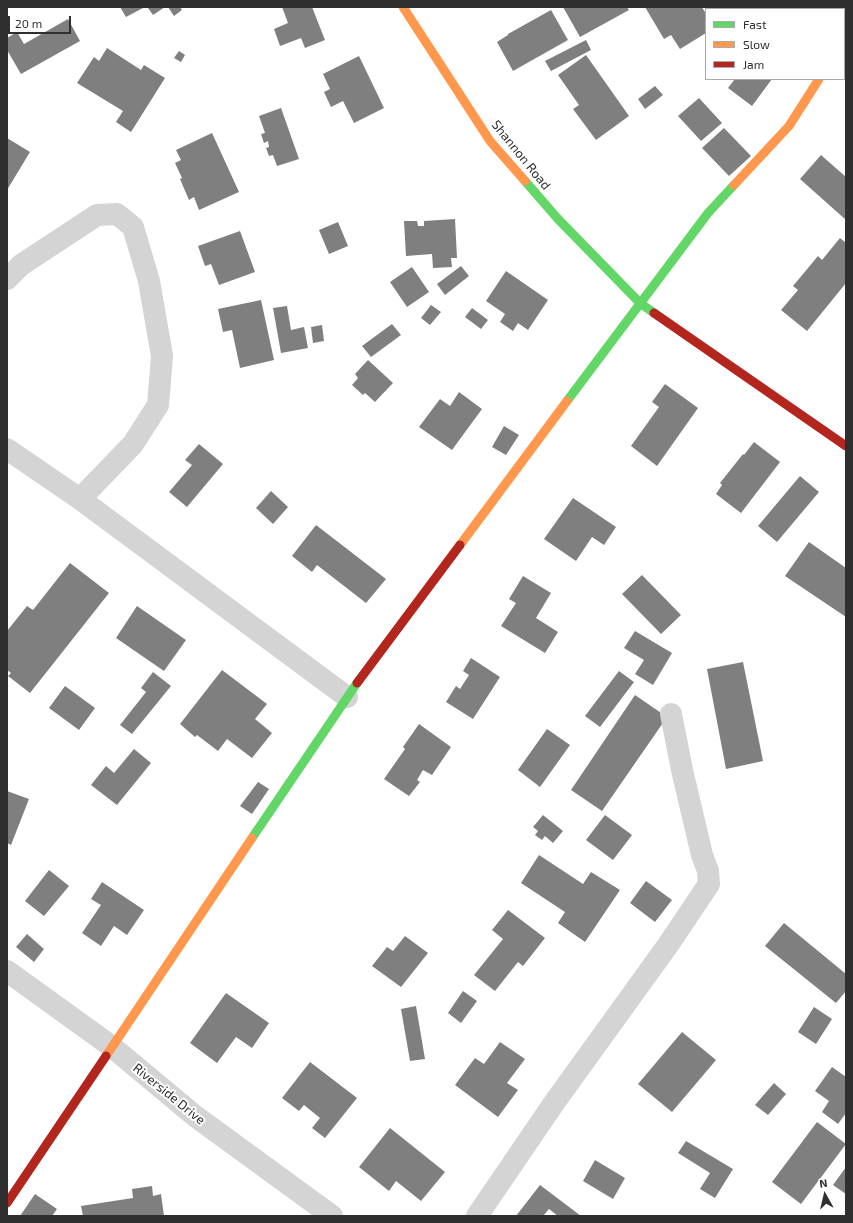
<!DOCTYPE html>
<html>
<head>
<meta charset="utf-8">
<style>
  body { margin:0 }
  #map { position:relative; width:853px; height:1223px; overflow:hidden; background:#fff; font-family:"Exo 2",sans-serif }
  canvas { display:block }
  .frame { position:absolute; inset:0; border:8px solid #2f2f2f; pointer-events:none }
  .legend { position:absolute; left:705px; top:8px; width:140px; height:72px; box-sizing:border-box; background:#fff; border:1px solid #acacac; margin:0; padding:5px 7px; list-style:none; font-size:12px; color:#2f2f2f }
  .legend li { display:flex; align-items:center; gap:8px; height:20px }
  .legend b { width:20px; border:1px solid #acacac }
  .north { position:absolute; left:805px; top:1175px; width:40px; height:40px; -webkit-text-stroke:3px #fff; paint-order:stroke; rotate:352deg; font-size:11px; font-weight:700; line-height:16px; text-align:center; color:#2f2f2f }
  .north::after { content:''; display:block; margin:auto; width:14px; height:18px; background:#2f2f2f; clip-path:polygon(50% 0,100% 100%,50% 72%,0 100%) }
  .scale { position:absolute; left:8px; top:16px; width:63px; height:18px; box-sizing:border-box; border:2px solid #2f2f2f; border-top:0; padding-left:5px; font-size:12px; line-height:14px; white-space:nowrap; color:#2f2f2f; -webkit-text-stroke:3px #fff; paint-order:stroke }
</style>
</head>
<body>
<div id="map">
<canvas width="853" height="1223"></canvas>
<div class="frame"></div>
<ul class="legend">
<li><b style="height:5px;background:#63d668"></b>Fast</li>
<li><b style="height:5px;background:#ff974d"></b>Slow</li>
<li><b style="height:5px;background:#b3261e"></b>Jam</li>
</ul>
<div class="north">N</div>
<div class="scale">20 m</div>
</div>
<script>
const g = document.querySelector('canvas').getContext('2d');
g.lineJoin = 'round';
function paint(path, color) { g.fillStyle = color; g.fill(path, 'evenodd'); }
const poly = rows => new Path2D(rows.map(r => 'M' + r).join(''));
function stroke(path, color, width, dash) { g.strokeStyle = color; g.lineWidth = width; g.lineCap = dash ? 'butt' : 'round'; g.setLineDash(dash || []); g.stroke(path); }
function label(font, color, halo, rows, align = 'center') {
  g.font = font + ' "Exo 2",sans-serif'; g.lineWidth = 4; g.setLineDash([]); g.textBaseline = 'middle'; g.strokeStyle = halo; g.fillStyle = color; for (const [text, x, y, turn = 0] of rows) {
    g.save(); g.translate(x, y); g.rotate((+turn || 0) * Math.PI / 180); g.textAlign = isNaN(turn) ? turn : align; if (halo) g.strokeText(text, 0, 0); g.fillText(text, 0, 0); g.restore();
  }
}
const building = poly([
  [120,7,145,7,126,17],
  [150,7,165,7,153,15,148,8],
  [168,7,180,7,182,10,174,16],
  [282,7,312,7,325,40,305,48,301,38,280,46,274,29,288,23],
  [563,7,627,7,629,10,580,37],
  [645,7,702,7,706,14,706,33,680,49,671,35,664,39],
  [551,10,568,40,513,71,497,42,508,35,508,34],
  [68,19,80,41,21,74,7,50,7,38,17,32,24,44],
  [586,40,591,50,551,71,545,61],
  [107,48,141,70,144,65,165,78,131,132,116,122,123,111,77,83,94,57,99,61],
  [179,51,185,55,181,62,174,58],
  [586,55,629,116,596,140,573,109,579,105,558,75],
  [359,56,384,108,354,123,343,101,331,107,324,92,330,89,323,74],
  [735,79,772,79,752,106,728,88],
  [655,86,663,95,645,109,638,99],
  [699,98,722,123,701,141,678,116],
  [281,108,299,159,277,166,273,155,269,156,266,148,269,147,268,141,264,143,261,134,265,133,259,116],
  [724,128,751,156,729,176,702,148],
  [212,133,239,192,199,210,194,197,189,200,180,179,182,178,175,163,181,160,176,150],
  [7,138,30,152,7,190],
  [821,155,846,177,846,220,800,179],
  [455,219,457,258,451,258,452,267,433,268,432,254,406,256,404,221,417,221,418,226,424,226,424,221],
  [338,222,348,246,329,254,319,230],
  [240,231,255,272,219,285,211,264,205,266,198,246],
  [840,238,846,243,846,283,807,331,781,310,798,290,793,286,818,256,822,260],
  [461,266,469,276,445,295,437,284],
  [412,267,429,292,407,307,390,282],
  [506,271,548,300,528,330,518,323,513,331,500,322,505,314,486,301],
  [261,300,274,360,240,368,232,330,223,332,218,309],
  [431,305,441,312,430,325,421,318],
  [287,306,291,330,304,327,308,348,281,353,273,308],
  [472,308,488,320,481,329,465,317],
  [392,324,401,335,371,357,362,346],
  [322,325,324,341,313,343,311,327],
  [368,360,393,383,375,402,365,393,363,395,352,385,358,378,355,374],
  [665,384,698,408,657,466,631,446,659,407,652,402],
  [459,392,482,409,452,450,419,427,440,399,450,406],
  [504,426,519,435,506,455,492,447],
  [754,442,780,462,741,513,716,494,722,485,720,483,743,454,744,455],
  [199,444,223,464,187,507,169,492,192,465,185,460],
  [800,476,819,492,777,542,758,526],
  [271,491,288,507,273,524,256,508],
  [573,498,616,527,604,545,592,537,576,561,544,539],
  [316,525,386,579,366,603,317,565,312,572,292,556],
  [809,542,846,568,846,617,785,576],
  [70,563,109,593,30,693,8,676,11,673,7,670,7,631,27,606,33,610],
  [642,575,681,615,661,634,622,594],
  [523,576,551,593,536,618,558,632,545,653,501,626,516,603,509,599],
  [137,606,186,640,164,671,116,638],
  [635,631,672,653,653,685,635,674,644,660,624,648],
  [471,658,500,677,473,719,446,702,456,686,460,689,469,675,463,671],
  [743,662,763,761,726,769,707,669],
  [222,670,267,704,255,719,272,733,252,758,227,739,218,751,197,735,195,737,180,724],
  [619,671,634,682,600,727,585,716],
  [153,672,171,686,132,734,120,725,146,692,141,688],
  [65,686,95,708,79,730,49,708],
  [635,695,667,717,602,811,571,790],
  [419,724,451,747,432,775,423,770,417,780,420,782,409,796,384,779,405,749,403,747],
  [547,729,570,745,540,787,518,770],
  [134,749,151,763,117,805,91,785,106,766,114,773],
  [258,782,269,789,252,814,240,806],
  [7,791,29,799,11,845,7,843],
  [543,815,563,831,553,843,545,836,542,840,535,835,538,831,533,827],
  [605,815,632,835,613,860,586,840],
  [539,855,583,884,591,872,620,890,585,942,558,923,565,912,521,883],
  [49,870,69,886,44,916,25,901],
  [646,881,672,900,655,922,630,903],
  [102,882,144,910,127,935,114,926,101,946,82,933,101,905,91,899],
  [508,910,545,938,523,966,518,962,495,991,474,975,503,939,492,930],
  [784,923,846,974,846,991,836,1003,765,946],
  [27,934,44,949,34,962,16,947],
  [405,936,428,953,401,987,372,966,387,947,393,951],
  [463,991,477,1001,461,1023,448,1013],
  [226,993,269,1023,252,1048,236,1037,217,1063,190,1043],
  [416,1006,425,1059,410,1061,401,1009],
  [814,1007,832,1019,816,1044,798,1032],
  [682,1032,716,1060,672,1112,638,1084],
  [500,1042,525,1059,507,1083,518,1090,498,1117,455,1085,475,1058,484,1064],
  [310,1062,357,1098,325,1138,312,1128,320,1118,304,1105,299,1111,282,1098],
  [832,1067,846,1077,846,1113,838,1124,822,1112,829,1101,815,1091],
  [774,1083,786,1094,768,1115,755,1105],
  [817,1122,846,1144,801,1204,772,1182],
  [390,1128,445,1172,421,1201,396,1181,389,1191,359,1167],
  [686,1141,733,1169,715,1198,700,1189,710,1173,678,1153],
  [595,1160,625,1178,613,1199,583,1181],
  [846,1167,846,1194,833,1185],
  [540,1185,581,1216,558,1216,549,1209,543,1216,516,1216],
  [152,1186,153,1196,161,1194,164,1216,83,1216,81,1206,133,1198,132,1189],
  [35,1194,57,1209,52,1216,20,1216]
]);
const street = poly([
  [844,39,846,35],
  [7,279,21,265,97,215,117,214,133,227,149,281,162,356,158,405,133,444,80,499],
  [7,449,80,499,347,697],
  [7,971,111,1046,195,1116,332,1216],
  [477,1216,554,1103,668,945,709,884,708,871,702,855,682,770,671,714]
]);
const fast = poly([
  [525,181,558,219,640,303,654,313],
  [567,401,708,213,734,185],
  [252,838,357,683]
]);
const slow = poly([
  [403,7,490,141,525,181],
  [734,185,789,126,819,79],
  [460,545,567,401],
  [106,1056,252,838]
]);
const jam = poly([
  [654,313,846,446],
  [357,683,460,545],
  [7,1203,106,1056]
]);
const streetNames = [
  ["Shannon Road",521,155,51],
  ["Riverside Drive",169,1094,39]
];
paint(building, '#7f7f7f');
stroke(street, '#d4d4d4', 22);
stroke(fast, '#63d668', 9);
stroke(slow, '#ff974d', 9);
stroke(jam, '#b3261e', 9);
label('13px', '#2f2f2f', '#fff', streetNames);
</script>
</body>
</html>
